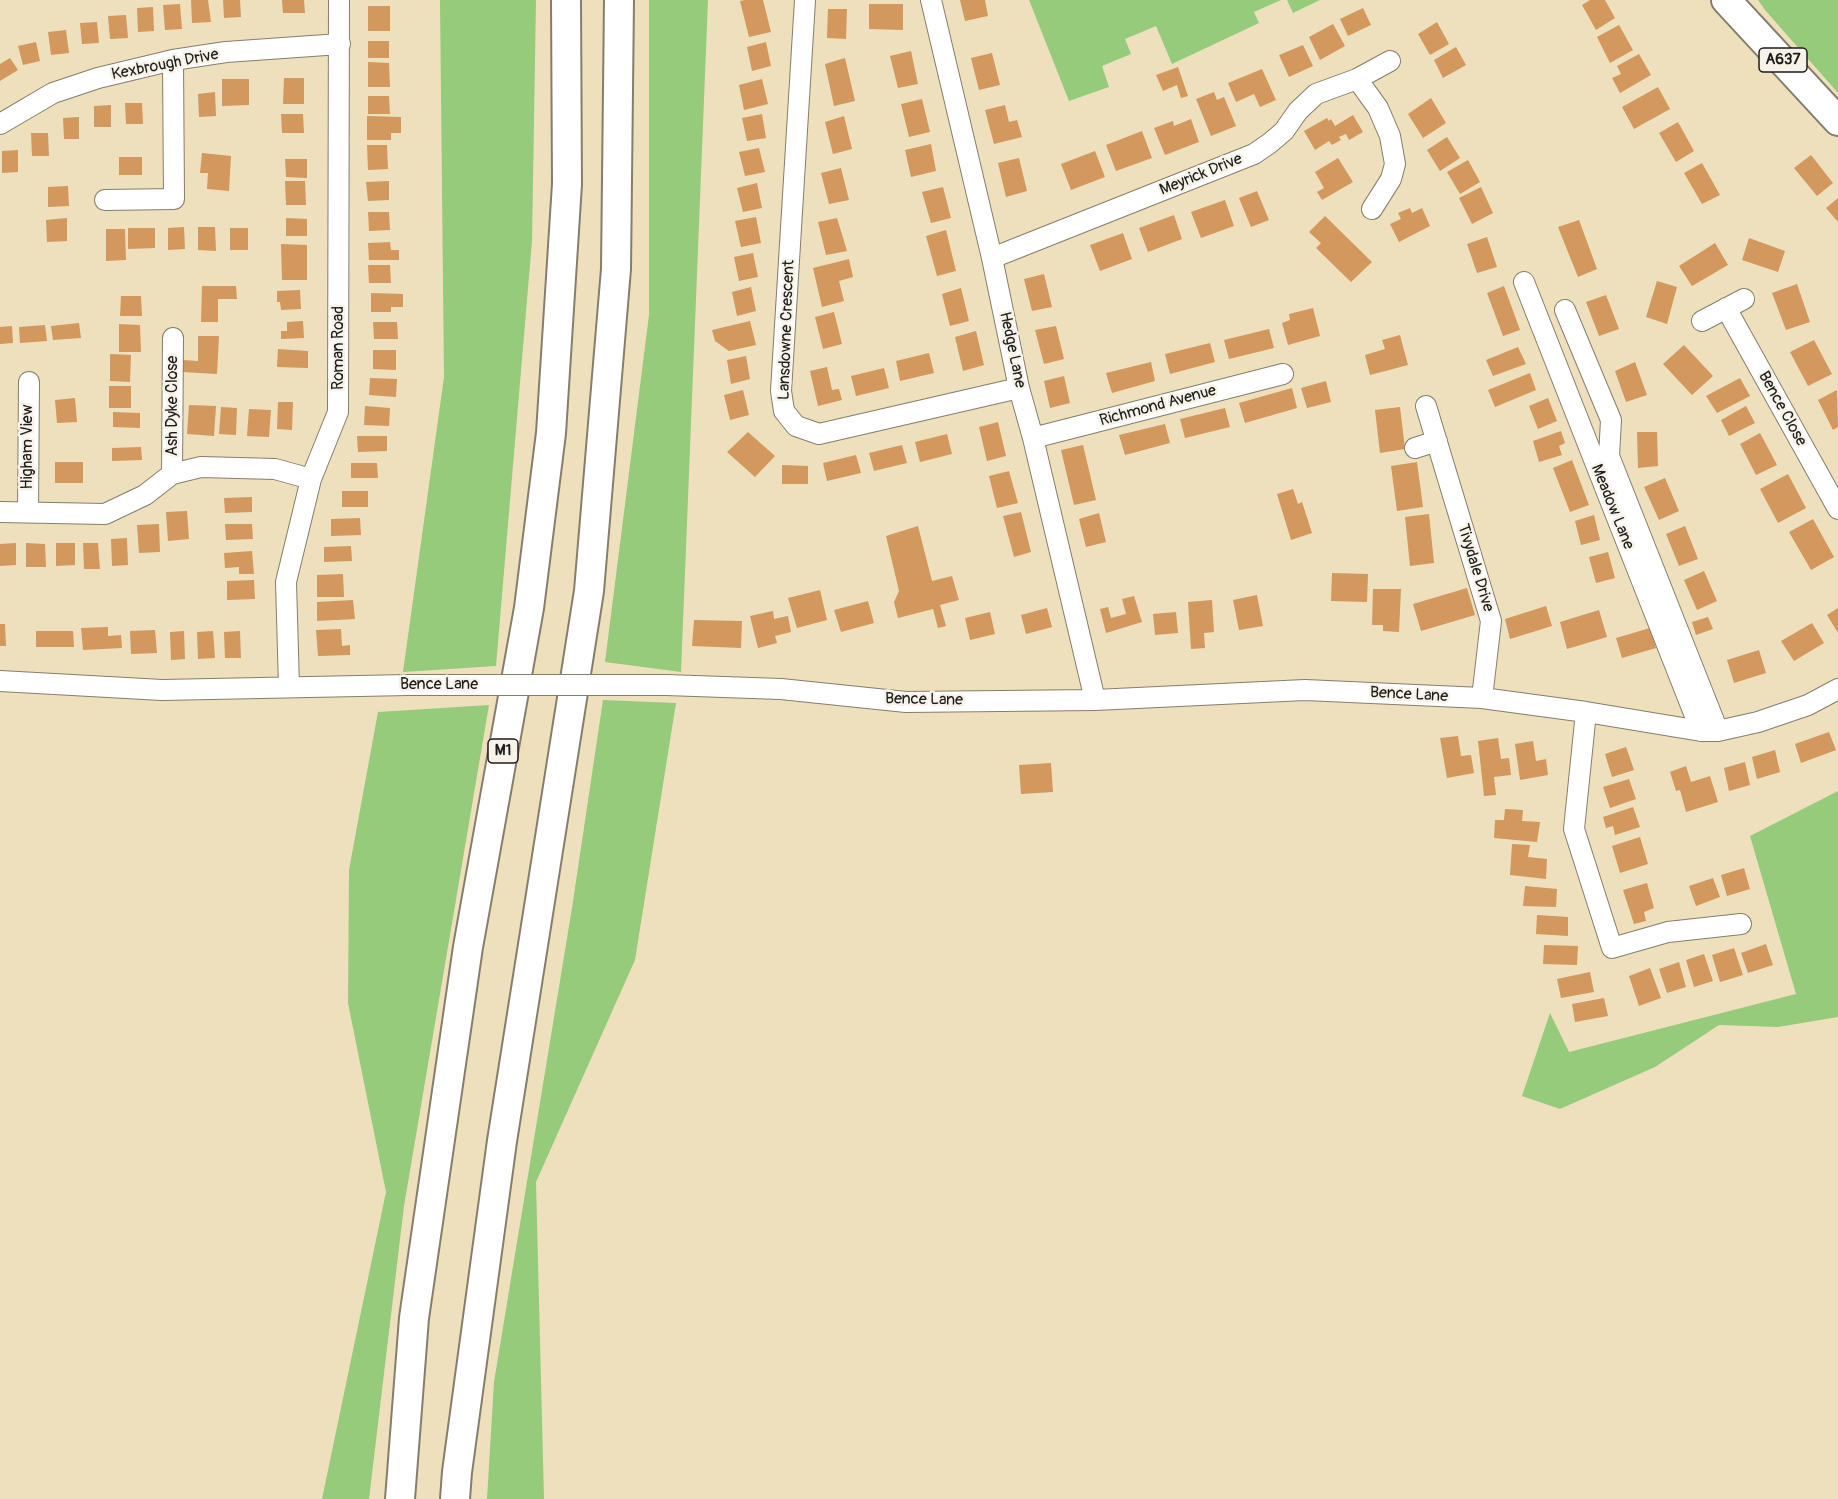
<!DOCTYPE html>
<html>
<head>
<meta charset="utf-8">
<style>
  body { margin:0 }
  canvas { display:block; background:#eedfbd }
</style>
</head>
<body>
<canvas width="1838" height="1499"></canvas>
<script>
const g = document.querySelector('canvas').getContext('2d');
g.lineJoin = 'round';
function paint(path, color) { g.fillStyle = color; g.fill(path, 'evenodd'); }
const poly = rows => new Path2D(rows.map(r => 'M' + r).join(''));
function stroke(path, color, width, dash) { g.strokeStyle = color; g.lineWidth = width; g.lineCap = dash ? 'butt' : 'round'; g.setLineDash(dash || []); g.stroke(path); }
function label(font, color, halo, rows, align = 'center') {
  g.font = font + ' Pangolin,sans-serif'; g.lineWidth = 5; g.setLineDash([]); g.textBaseline = 'middle'; g.strokeStyle = halo; g.fillStyle = color; for (const [text, x, y, turn = 0] of rows) {
    g.save(); g.translate(x, y); g.rotate((+turn || 0) * Math.PI / 180); g.textAlign = isNaN(turn) ? turn : align; if (halo) g.strokeText(text, 0, 0); g.fillText(text, 0, 0); g.restore();
  }
}
const green = poly([
  [440,0,536,0,532,241,496,666,403,672,444,377],
  [649,0,708,0,681,672,605,662,649,315],
  [1029,0,1281,0,1254,12,1259,23,1172,64,1156,26,1125,39,1131,54,1102,66,1109,87,1069,101],
  [1287,0,1320,0,1293,13],
  [1758,0,1838,0,1838,93,1765,10],
  [603,700,676,703,635,960,536,1182,544,1499,487,1499,494,1382,572,908],
  [489,705,404,1206,369,1499,322,1499,386,1192,348,1003,349,870,378,712],
  [1838,791,1838,1017,1778,1027,1719,1025,1655,1067,1560,1109,1522,1096,1550,1013,1569,1052,1796,994,1750,836]
]);
const building = poly([
  [191,0,208,0,211,22,192,23],
  [223,0,240,0,241,17,224,18],
  [282,0,304,0,305,13,283,13],
  [745,0,763,0,771,32,749,37,740,1],
  [960,0,985,0,988,16,965,21],
  [1590,0,1605,0,1615,18,1596,30,1582,5],
  [180,4,182,29,165,30,163,5],
  [869,4,903,4,903,30,869,29],
  [368,6,390,6,390,31,368,31],
  [153,7,154,31,138,32,137,8],
  [1363,8,1371,25,1348,36,1340,19],
  [828,9,847,9,846,39,827,38],
  [126,15,128,38,110,39,108,16],
  [97,22,99,43,82,44,80,23],
  [1437,22,1449,44,1430,55,1418,34],
  [1333,24,1345,46,1320,60,1309,37],
  [1619,25,1633,50,1610,63,1597,37],
  [66,30,69,53,51,55,48,32],
  [368,41,389,41,389,58,368,58],
  [36,42,40,61,23,65,18,46],
  [766,42,771,66,752,71,747,47],
  [1303,45,1313,66,1289,77,1279,55],
  [1456,47,1466,65,1443,78,1434,60],
  [911,51,918,84,898,88,890,56],
  [992,53,1000,85,979,90,971,58],
  [1639,54,1651,75,1620,93,1612,78,1621,74,1617,66],
  [10,58,18,70,0,81,0,64],
  [845,58,855,101,834,106,825,64],
  [368,62,389,63,390,87,368,87],
  [1178,67,1188,96,1181,98,1177,85,1163,91,1156,75],
  [1262,69,1276,100,1260,107,1254,94,1236,102,1228,83],
  [284,78,304,78,304,104,283,104],
  [222,79,249,79,249,105,222,106],
  [762,79,768,104,744,110,739,85],
  [1658,87,1670,109,1634,129,1622,107],
  [215,92,216,116,199,117,198,94],
  [1214,92,1217,100,1224,97,1236,126,1211,136,1196,99],
  [368,96,389,96,390,114,368,114],
  [1431,98,1446,123,1423,138,1408,114],
  [922,99,930,132,909,137,901,104],
  [125,103,142,103,143,124,126,124],
  [111,105,111,127,94,127,94,106],
  [1005,105,1009,122,1017,120,1022,137,994,144,985,110],
  [281,114,303,114,304,133,282,133],
  [762,114,766,138,747,141,742,118],
  [1353,115,1363,132,1349,140,1346,134,1339,137,1341,140,1332,145,1329,141,1315,150,1304,131,1327,118,1329,121,1331,119,1335,126],
  [367,116,401,117,401,133,391,133,391,140,367,140],
  [844,116,852,149,833,154,825,122],
  [79,117,79,139,64,139,63,118],
  [1191,119,1199,142,1165,155,1154,128,1173,121,1174,126],
  [1678,122,1694,151,1676,162,1659,133],
  [1142,131,1152,158,1116,171,1106,145],
  [31,133,48,133,49,156,32,156],
  [1447,137,1460,158,1440,171,1427,150],
  [931,144,936,171,911,177,905,150],
  [367,145,387,145,388,169,368,170],
  [759,148,765,172,745,176,739,152],
  [18,150,18,172,2,173,2,151],
  [1095,151,1105,177,1071,190,1061,164],
  [202,153,231,156,229,191,207,189,208,173,200,173],
  [1811,155,1833,183,1817,196,1794,168],
  [119,157,142,157,142,175,119,175],
  [1019,158,1027,191,1006,197,998,163],
  [1338,158,1353,182,1322,200,1317,192,1324,188,1315,172],
  [285,159,307,159,307,178,286,177],
  [1468,160,1480,182,1460,194,1447,172],
  [1702,163,1720,195,1702,204,1684,173],
  [841,168,849,200,829,204,821,173],
  [285,181,305,181,306,205,286,205],
  [389,181,389,200,368,201,366,182],
  [757,183,762,208,743,212,737,188],
  [68,186,69,206,48,207,48,187],
  [943,187,951,218,931,223,922,192],
  [1481,187,1493,213,1472,224,1459,198],
  [1257,191,1269,220,1251,227,1239,198],
  [1838,198,1838,222,1826,208],
  [1225,200,1234,226,1201,238,1191,212],
  [1410,208,1412,213,1422,208,1430,226,1399,242,1390,224,1401,219,1398,213],
  [368,212,389,212,390,230,369,231],
  [1174,215,1182,239,1148,252,1139,228],
  [1325,216,1372,262,1351,282,1316,248,1321,243,1309,232],
  [756,217,761,243,741,247,735,221],
  [67,218,67,241,47,242,46,220],
  [286,218,307,219,307,236,286,236],
  [837,218,847,251,826,255,818,222],
  [1579,220,1597,269,1578,277,1558,227],
  [184,227,185,249,168,250,168,228],
  [198,227,215,227,216,251,198,250],
  [128,228,155,228,155,248,128,249],
  [230,228,248,228,248,250,230,250],
  [106,229,125,229,126,260,106,261],
  [946,230,956,271,937,276,926,236],
  [1123,233,1132,259,1100,271,1090,245],
  [1487,237,1497,267,1477,273,1467,244],
  [1749,238,1785,251,1778,272,1742,260],
  [390,242,391,250,399,250,399,260,369,260,368,243],
  [1715,243,1728,265,1692,286,1679,266],
  [281,244,307,245,307,280,282,280],
  [753,253,758,277,739,281,734,257],
  [849,259,853,277,839,281,844,301,822,307,813,268],
  [368,265,390,265,391,283,369,283],
  [1044,274,1052,307,1032,311,1024,279],
  [1657,281,1677,287,1667,324,1646,317],
  [1797,284,1810,322,1786,330,1772,293],
  [202,286,236,286,237,299,218,299,218,322,201,322],
  [1504,286,1520,330,1503,336,1487,293],
  [751,287,756,311,737,316,732,292],
  [961,288,969,321,950,326,942,294],
  [300,290,301,309,281,310,280,302,277,302,277,291],
  [371,293,403,294,403,307,391,307,391,312,371,312],
  [1606,295,1619,329,1599,336,1586,302],
  [121,296,141,296,142,316,120,316],
  [1313,308,1320,336,1288,345,1282,323,1290,320,1289,314],
  [834,312,842,344,823,349,815,317],
  [303,321,304,338,281,339,281,331,287,331,287,322],
  [750,321,756,345,729,351,715,341,712,330],
  [373,322,397,322,398,339,374,339],
  [79,323,81,338,53,340,51,326],
  [119,324,140,325,141,352,119,352],
  [45,325,47,341,20,343,19,327],
  [12,326,13,343,0,344,0,327],
  [1056,326,1064,359,1044,364,1035,330],
  [1269,329,1274,348,1229,359,1224,340],
  [976,331,984,365,963,371,955,337],
  [1400,335,1408,365,1370,375,1365,355,1385,349,1382,340],
  [198,336,219,336,217,374,182,372,183,360,198,361],
  [1814,340,1832,374,1808,386,1790,352],
  [1210,343,1215,362,1170,374,1165,354],
  [1684,345,1713,376,1692,395,1663,364],
  [1518,347,1526,364,1493,376,1486,360],
  [278,349,308,351,308,368,277,367],
  [373,350,396,350,396,370,373,369],
  [929,353,934,373,900,381,896,361],
  [110,354,131,355,130,382,110,381],
  [746,356,750,379,731,384,727,360],
  [1151,362,1155,381,1112,393,1106,373],
  [1635,362,1647,395,1626,402,1615,371],
  [827,367,832,390,839,389,842,400,818,406,810,371],
  [884,368,889,388,856,396,851,376],
  [1530,373,1536,390,1495,407,1488,390],
  [1064,376,1070,403,1050,408,1044,381],
  [370,378,397,379,396,397,369,395],
  [1740,378,1750,396,1717,413,1706,396],
  [1326,381,1331,402,1307,408,1301,388],
  [109,386,131,386,131,408,109,408],
  [1292,388,1297,408,1245,423,1239,403],
  [743,390,749,415,730,420,724,395],
  [1837,390,1838,427,1833,430,1818,400],
  [75,398,77,422,57,423,55,400],
  [1548,398,1557,421,1538,429,1529,406],
  [278,402,293,402,292,430,277,429],
  [189,405,216,406,214,436,187,434],
  [365,406,390,408,389,426,364,425],
  [1746,406,1755,423,1729,436,1721,420],
  [221,407,237,408,236,435,219,434],
  [1400,407,1405,449,1380,453,1375,410],
  [1225,408,1230,427,1185,438,1180,419],
  [249,409,271,410,269,437,247,436],
  [113,412,140,413,140,428,113,427],
  [998,422,1006,456,987,461,979,427],
  [1165,424,1170,443,1125,455,1119,435],
  [1561,431,1565,443,1559,446,1562,455,1539,462,1533,441],
  [748,432,775,456,755,477,727,452],
  [1637,432,1657,432,1658,466,1638,468],
  [1760,433,1777,465,1756,475,1740,444],
  [947,434,952,454,920,462,915,442],
  [357,436,387,436,387,451,358,452],
  [902,445,907,463,874,471,869,453],
  [1083,445,1096,500,1074,505,1061,450],
  [141,447,142,460,112,461,112,448],
  [856,455,861,473,827,481,823,463],
  [1572,460,1589,505,1570,512,1553,468],
  [55,462,83,462,83,483,55,483],
  [1417,462,1423,507,1397,511,1391,466],
  [351,463,377,463,378,478,351,478],
  [782,465,808,466,808,484,782,484],
  [1009,471,1018,503,997,508,989,476],
  [1788,474,1806,508,1778,523,1760,489],
  [1665,478,1679,511,1659,520,1644,487],
  [1293,489,1298,504,1302,502,1312,533,1291,540,1277,494],
  [342,491,368,491,368,507,342,507],
  [252,497,252,512,225,513,224,498],
  [187,511,189,539,168,541,166,512],
  [1021,512,1031,552,1014,557,1003,516],
  [1099,513,1106,542,1086,547,1079,519],
  [1429,514,1434,563,1410,566,1405,517],
  [1594,515,1600,540,1581,545,1575,521],
  [360,518,361,535,331,536,331,519],
  [1813,519,1834,557,1811,570,1789,532],
  [159,524,160,552,139,553,137,525],
  [225,524,252,524,253,539,226,540],
  [918,526,932,581,952,576,959,600,940,605,946,626,938,628,933,609,898,618,894,602,899,591,886,536],
  [1685,526,1698,559,1679,566,1666,534],
  [127,538,128,565,112,566,111,539],
  [16,543,16,565,0,566,0,544],
  [26,543,45,544,46,567,26,567],
  [56,543,75,543,75,565,56,566],
  [83,543,98,543,100,569,84,569],
  [351,546,352,561,324,562,324,547],
  [252,551,254,574,239,574,239,567,225,568,224,553],
  [1608,552,1615,578,1596,583,1589,557],
  [1704,571,1717,601,1697,610,1684,580],
  [1332,573,1368,574,1367,602,1331,601],
  [343,574,344,597,317,597,317,575],
  [254,580,255,599,227,600,227,581],
  [1467,588,1475,615,1421,631,1413,604],
  [1373,589,1401,589,1399,632,1383,631,1383,625,1372,625],
  [820,590,827,620,797,628,788,598],
  [1257,595,1263,626,1239,630,1233,600],
  [1134,596,1142,622,1106,633,1100,609,1108,607,1111,618,1126,614,1122,599],
  [353,600,355,619,317,621,317,602],
  [1212,600,1214,632,1204,633,1205,648,1191,649,1188,602],
  [868,601,874,623,841,632,834,610],
  [1546,606,1552,626,1510,639,1505,619],
  [1047,608,1052,627,1026,634,1021,615],
  [1838,608,1838,633,1827,615],
  [1599,610,1607,637,1567,649,1560,622],
  [773,611,774,619,788,616,791,632,775,636,777,643,758,648,750,616],
  [990,612,995,634,970,640,965,618],
  [1176,612,1178,633,1155,635,1153,614],
  [1708,617,1713,629,1696,635,1692,622],
  [694,620,742,621,741,648,692,646],
  [1812,623,1824,643,1794,661,1781,641],
  [0,624,5,624,6,646,0,646],
  [108,627,108,636,121,635,122,648,83,650,81,628],
  [1650,628,1656,648,1622,658,1616,638],
  [341,629,342,646,350,645,350,655,318,656,316,630],
  [155,630,157,653,131,654,130,631],
  [36,631,73,631,74,647,36,647],
  [184,631,185,659,171,660,170,632],
  [213,631,215,658,198,659,197,632],
  [240,631,241,658,225,658,224,632],
  [1759,650,1766,673,1734,683,1727,660],
  [1829,732,1836,750,1801,763,1795,744],
  [1458,736,1461,756,1471,755,1474,773,1447,778,1440,738],
  [1498,738,1501,759,1509,758,1511,775,1494,777,1496,795,1484,796,1478,741],
  [1533,741,1536,761,1546,759,1548,775,1520,780,1515,744],
  [1626,747,1634,770,1612,777,1605,754],
  [1775,750,1780,772,1757,779,1752,757],
  [1745,762,1750,785,1729,791,1724,768],
  [1051,763,1053,792,1021,794,1019,765],
  [1686,766,1691,782,1710,776,1718,802,1686,812,1680,790,1676,791,1670,772],
  [1629,779,1636,799,1610,808,1603,787],
  [1633,807,1640,827,1615,835,1613,826,1606,828,1603,817],
  [1505,809,1523,810,1522,821,1540,822,1537,842,1494,838,1495,820,1504,820],
  [1640,837,1648,864,1620,873,1612,846],
  [1512,844,1530,845,1528,857,1547,859,1546,879,1510,875],
  [1744,868,1750,889,1727,896,1721,875],
  [1713,878,1720,897,1696,906,1689,886],
  [1647,883,1654,908,1644,912,1646,921,1634,924,1623,890],
  [1525,886,1557,889,1556,907,1523,906],
  [1537,915,1568,917,1568,936,1536,934],
  [1766,944,1773,965,1748,973,1741,953],
  [1544,945,1578,946,1577,965,1543,964],
  [1734,948,1743,975,1720,982,1712,955],
  [1704,954,1713,981,1694,987,1686,960],
  [1679,962,1686,987,1667,993,1659,969],
  [1650,968,1661,998,1639,1006,1629,976],
  [1590,972,1594,992,1561,998,1557,979],
  [1604,998,1608,1016,1575,1022,1572,1004]
]);
const minor = poly([
  [805,0,781,391,784,411,796,426,819,434,1019,388],
  [931,0,992,258,1019,388,1033,438,1095,700],
  [1357,79,1378,108,1390,136,1395,164,1391,179,1372,209],
  [0,124,53,93,98,78,173,60,226,52,340,44],
  [105,200,174,199,173,60],
  [992,258,1254,154,1270,143,1284,131,1298,111,1316,94,1357,79,1390,61],
  [1524,282,1701,731],
  [1726,308,1838,509],
  [1565,310,1611,420,1609,456,1718,731],
  [1702,321,1744,299],
  [1426,406,1491,621,1482,698],
  [1033,438,1283,374],
  [1415,448,1437,441],
  [172,474,173,338],
  [0,512,105,514,145,495,172,474,201,467,275,469,311,479],
  [28,512,29,382],
  [0,681,162,690,408,685],
  [666,685,781,689,906,702,1095,700,1305,690,1482,698,1586,712,1701,731,1718,731,1758,722,1808,705,1838,689],
  [289,687,286,582,311,479,338,412,339,0],
  [1586,712,1574,829,1612,948,1668,932,1741,924]
]);
const highway = poly([
  [1726,0,1838,121],
  [400,1499,414,1318,468,947,529,608,551,433,567,184,566,0],
  [455,1499,457,1472,502,1141,589,591,616,269,619,0]
]);
const minorBridge = poly([
  [408,685,666,685]
]);
const shields = [
  [1783,60,48],
  [503,751,30]
];
const shieldNames = [
  ["A637",1783,60],
  ["M1",503,751]
];
const streetNames = [
  ["Kexbrough Drive",165,65,-11],
  ["Meyrick Drive",1201,175,-22],
  ["Lansdowne Crescent",787,330,-88],
  ["Roman Road",339,348,-90],
  ["Hedge Lane",1012,350,78],
  ["Ash Dyke Close",173,406,-90],
  ["Richmond Avenue",1158,406,-15],
  ["Bence Close",1782,409,61],
  ["Higham View",28,447,-90],
  ["Meadow Lane",1612,507,68],
  ["Tivydale Drive",1475,568,73],
  ["Bence Lane",439,685],
  ["Bence Lane",1409,695,3],
  ["Bence Lane",924,700,1]
];
paint(green, '#96cb7c');
paint(building, '#d2985d');
stroke(minor, '#857e6c', 22);
stroke(highway, '#857e6c', 32);
stroke(minor, '#fff', 20);
stroke(highway, '#fff', 28);
stroke(minorBridge, '#857e6c', 22, []);
stroke(minorBridge, '#fff', 20);
for (const [x, y, w] of shields) { const box = new Path2D(); box.roundRect(x - w / 2, y - 12, w, 24, 4.5); g.fillStyle = '#f7f3e8'; g.fill(box); stroke(box, '#1c1c1c', 1.5); }
label('bold 15px', '#1c1c1c', null, shieldNames);
label('16px', '#1c1c1c', '#f7f3e8', streetNames);
</script>
</body>
</html>
